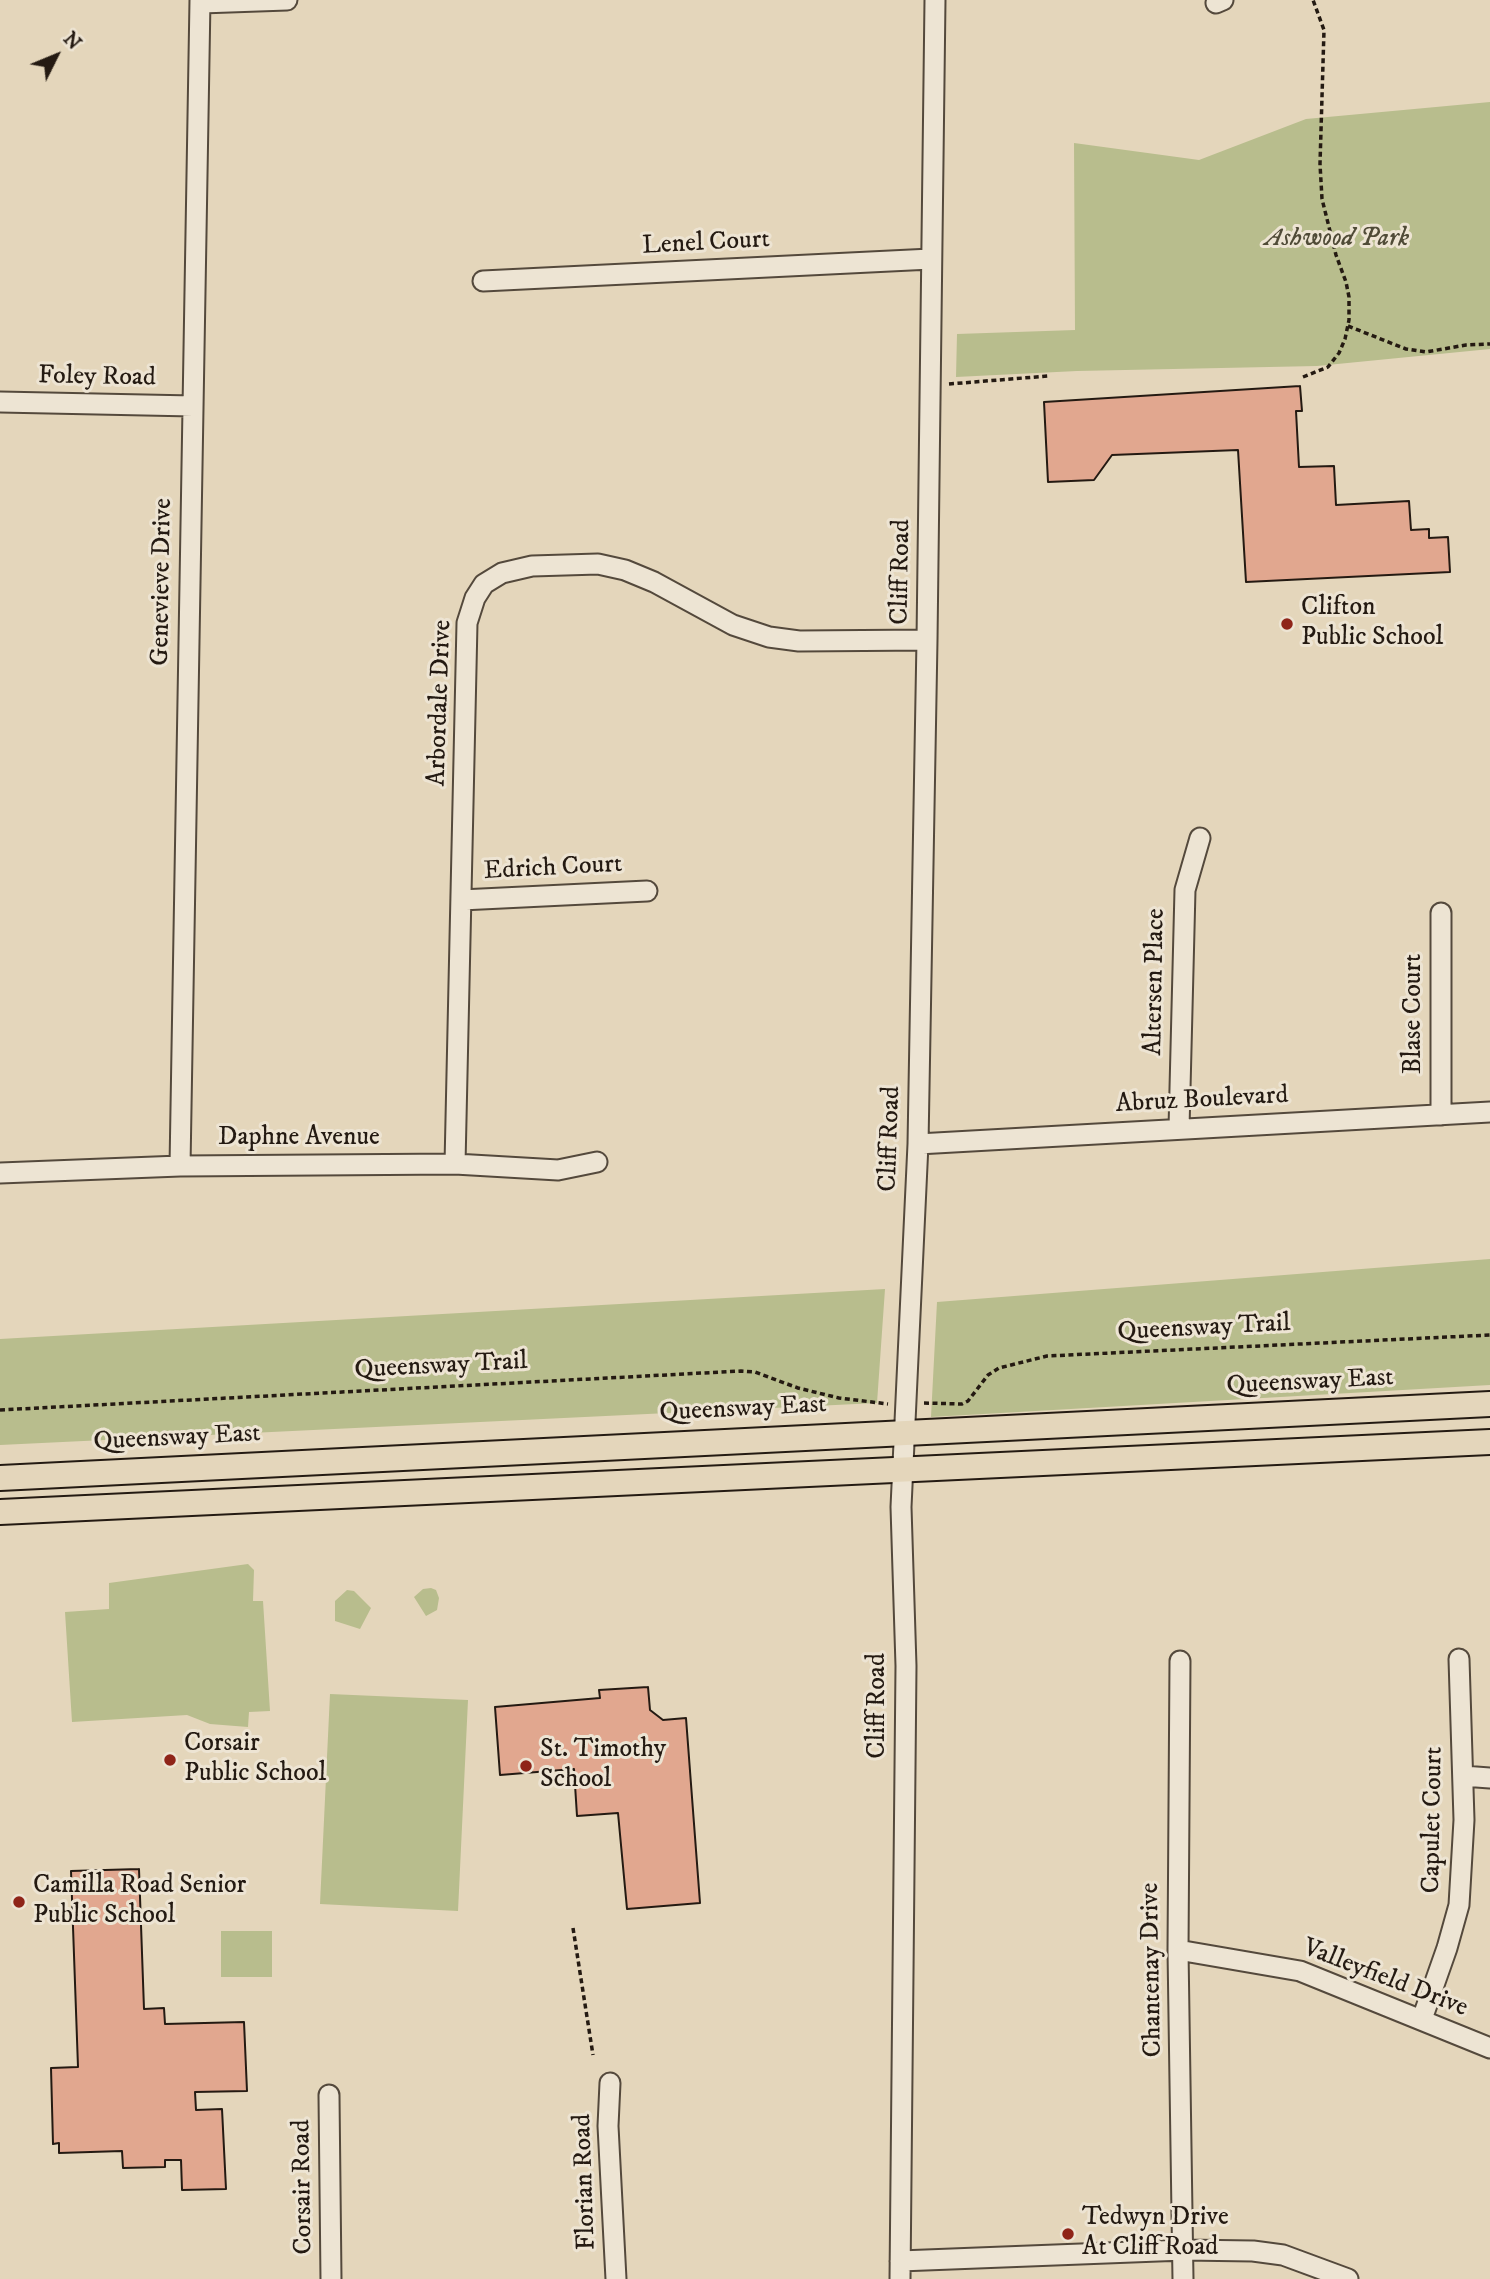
<!DOCTYPE html>
<html>
<head>
<meta charset="utf-8">
<style>
  body { margin:0 }
  #map { position:relative; width:1490px; height:2279px; overflow:hidden; background:#e4d6bb; font-family:"IM FELL DW Pica",serif }
  canvas { display:block }
  .north { position:absolute; left:21px; top:21px; width:70px; height:70px; -webkit-text-stroke:5px #ede4d3; paint-order:stroke; rotate:47deg; font-size:19px; font-weight:700; line-height:28px; text-align:center; color:#241a12 }
  .north::after { content:''; display:block; margin:auto; width:24px; height:32px; background:#241a12; clip-path:polygon(50% 0,100% 100%,50% 72%,0 100%) }
</style>
</head>
<body>
<div id="map">
<canvas width="1490" height="2279"></canvas>
<div class="north">N</div>
</div>
<script>
const g = document.querySelector('canvas').getContext('2d');
g.lineJoin = 'round';
function paint(path, color) { g.fillStyle = color; g.fill(path, 'evenodd'); }
const poly = rows => new Path2D(rows.map(r => 'M' + r).join(''));
function stroke(path, color, width, dash) { g.strokeStyle = color; g.lineWidth = width; g.lineCap = dash ? 'butt' : 'round'; g.setLineDash(dash || []); g.stroke(path); }
function label(font, color, halo, rows, align = 'center') {
  g.font = font + ' "IM FELL DW Pica",serif'; g.lineWidth = 6; g.setLineDash([]); g.textBaseline = 'middle'; g.strokeStyle = halo; g.fillStyle = color; for (const [text, x, y, turn = 0] of rows) {
    g.save(); g.translate(x, y); g.rotate((+turn || 0) * Math.PI / 180); g.textAlign = isNaN(turn) ? turn : align; if (halo) g.strokeText(text, 0, 0); g.fillText(text, 0, 0); g.restore();
  }
}
const green = poly([
  [1490,102,1490,349,1317,366,1077,371,956,377,957,334,1075,330,1074,143,1199,160,1306,119],
  [1490,1259,1490,1385,931,1417,937,1302],
  [885,1289,877,1403,0,1445,0,1339],
  [248,1564,254,1570,253,1601,263,1601,270,1711,249,1712,248,1727,210,1724,187,1715,72,1722,65,1612,109,1609,109,1583],
  [431,1588,436,1590,439,1598,437,1610,426,1616,414,1597,423,1589],
  [347,1590,354,1591,371,1608,360,1629,335,1621,335,1601],
  [330,1694,468,1700,458,1911,320,1904],
  [221,1931,272,1931,272,1977,221,1977]
]);
const building = poly([
  [1300,386,1302,411,1296,411,1299,467,1334,466,1336,505,1409,501,1411,530,1429,529,1429,538,1448,537,1450,572,1246,582,1238,450,1112,455,1094,480,1048,482,1044,402,1300,386],
  [648,1687,650,1710,663,1720,686,1718,700,1903,627,1909,618,1813,577,1816,574,1769,500,1775,495,1707,600,1698,599,1690,648,1687],
  [139,1869,144,2009,164,2008,165,2024,244,2022,247,2091,195,2092,196,2110,222,2109,226,2189,182,2190,181,2160,165,2160,165,2167,123,2168,122,2151,59,2153,59,2143,53,2144,51,2068,78,2067,71,1871,139,1869]
]);
const path = poly([
  [1348,326,1406,349,1426,352,1466,345,1490,344],
  [1303,377,1328,367,1339,353,1345,339,1349,320,1349,297,1346,282,1336,255,1322,199,1320,164,1324,30,1313,0],
  [949,384,1048,376],
  [924,1403,962,1404,968,1401,988,1375,999,1368,1047,1356,1490,1335],
  [0,1410,741,1371,755,1372,798,1388,839,1398,888,1404],
  [573,1928,593,2055]
]);
const minor = poly([
  [201,3,287,0],
  [1216,3,1223,0],
  [483,281,931,259],
  [0,402,193,406],
  [461,900,647,891],
  [1441,913,1441,1115],
  [1179,1128,1185,890,1200,838],
  [918,1144,1490,1112],
  [455,1164,467,623,475,598,484,584,502,573,532,566,598,564,625,570,654,582,733,625,769,637,799,641,927,640],
  [180,1166,200,0],
  [0,1173,180,1166,455,1164,558,1170,597,1162],
  [1180,1661,1178,1950,1183,2279],
  [1463,1776,1490,1778],
  [1178,1950,1300,1971,1490,2048],
  [1422,2019,1447,1948,1459,1905,1464,1820,1459,1659],
  [610,2083,608,2126,616,2279],
  [329,2095,331,2279],
  [900,2261,1184,2250,1253,2251,1283,2255,1348,2279],
  [900,2279,906,1666,901,1507,918,1144,927,640,935,0]
]);
const major = poly([
  [0,1478,1490,1404],
  [0,1512,1490,1442]
]);
const markers = [
  [1287,624,7,"#8f2418"],
  [170,1760,7,"#8f2418"],
  [526,1766,7,"#8f2418"],
  [19,1902,7,"#8f2418"],
  [1068,2234,7,"#8f2418"]
];
const parkNames = [
  ["Ashwood Park",1337,240]
];
const streetNames = [
  ["Lenel Court",706,244,-3],
  ["Foley Road",97,378,1],
  ["Cliff Road",902,572,-89],
  ["Genevieve Drive",163,582,-89],
  ["Arbordale Drive",441,703,-88],
  ["Edrich Court",553,869,-3],
  ["Altersen Place",1156,982,-89],
  ["Blase Court",1415,1014,-90],
  ["Abruz Boulevard",1202,1101,-3],
  ["Daphne Avenue",299,1139],
  ["Cliff Road",891,1139,-88],
  ["Queensway Trail",1204,1329,-3],
  ["Queensway Trail",441,1367,-3],
  ["Queensway East",1310,1383,-3],
  ["Queensway East",743,1410,-3],
  ["Queensway East",177,1439,-3],
  ["Cliff Road",879,1706,-90],
  ["Capulet Court",1434,1820,-89],
  ["Chantenay Drive",1153,1970,-91],
  ["Valleyfield Drive",1385,1979,21],
  ["Florian Road",586,2182,-92],
  ["Corsair Road",304,2187,-91]
];
const poiNames = [
  ["Clifton",1301,609],
  ["Public School",1301,639],
  ["Corsair",184,1745],
  ["Public School",184,1775],
  ["St. Timothy",540,1751],
  ["School",540,1781],
  ["Camilla Road Senior",33,1887],
  ["Public School",33,1917],
  ["Tedwyn Drive",1082,2219],
  ["At Cliff Road",1082,2249]
];
paint(green, '#b8bd8d');
paint(building, '#e1a78f');
stroke(building, '#241a12', 2);
stroke(minor, '#54493c', 23);
stroke(major, '#241a12', 28);
stroke(path, '#241a12', 3.5, [5, 3.5]);
stroke(minor, '#ede4d3', 19);
stroke(major, '#e4d6bb', 24);
for (const [x, y, r, color] of markers) { const dot = new Path2D(); dot.arc(x, y, r, 0, 2 * Math.PI); g.fillStyle = color; g.fill(dot); stroke(dot, '#ede4d3', 2.5); }
label('italic 26px', '#504b37', '#ede4d3', parkNames);
label('26px', '#241a12', '#ede4d3', streetNames);
label('26px', '#241a12', '#ede4d3', poiNames, 'left');
</script>
</body>
</html>
